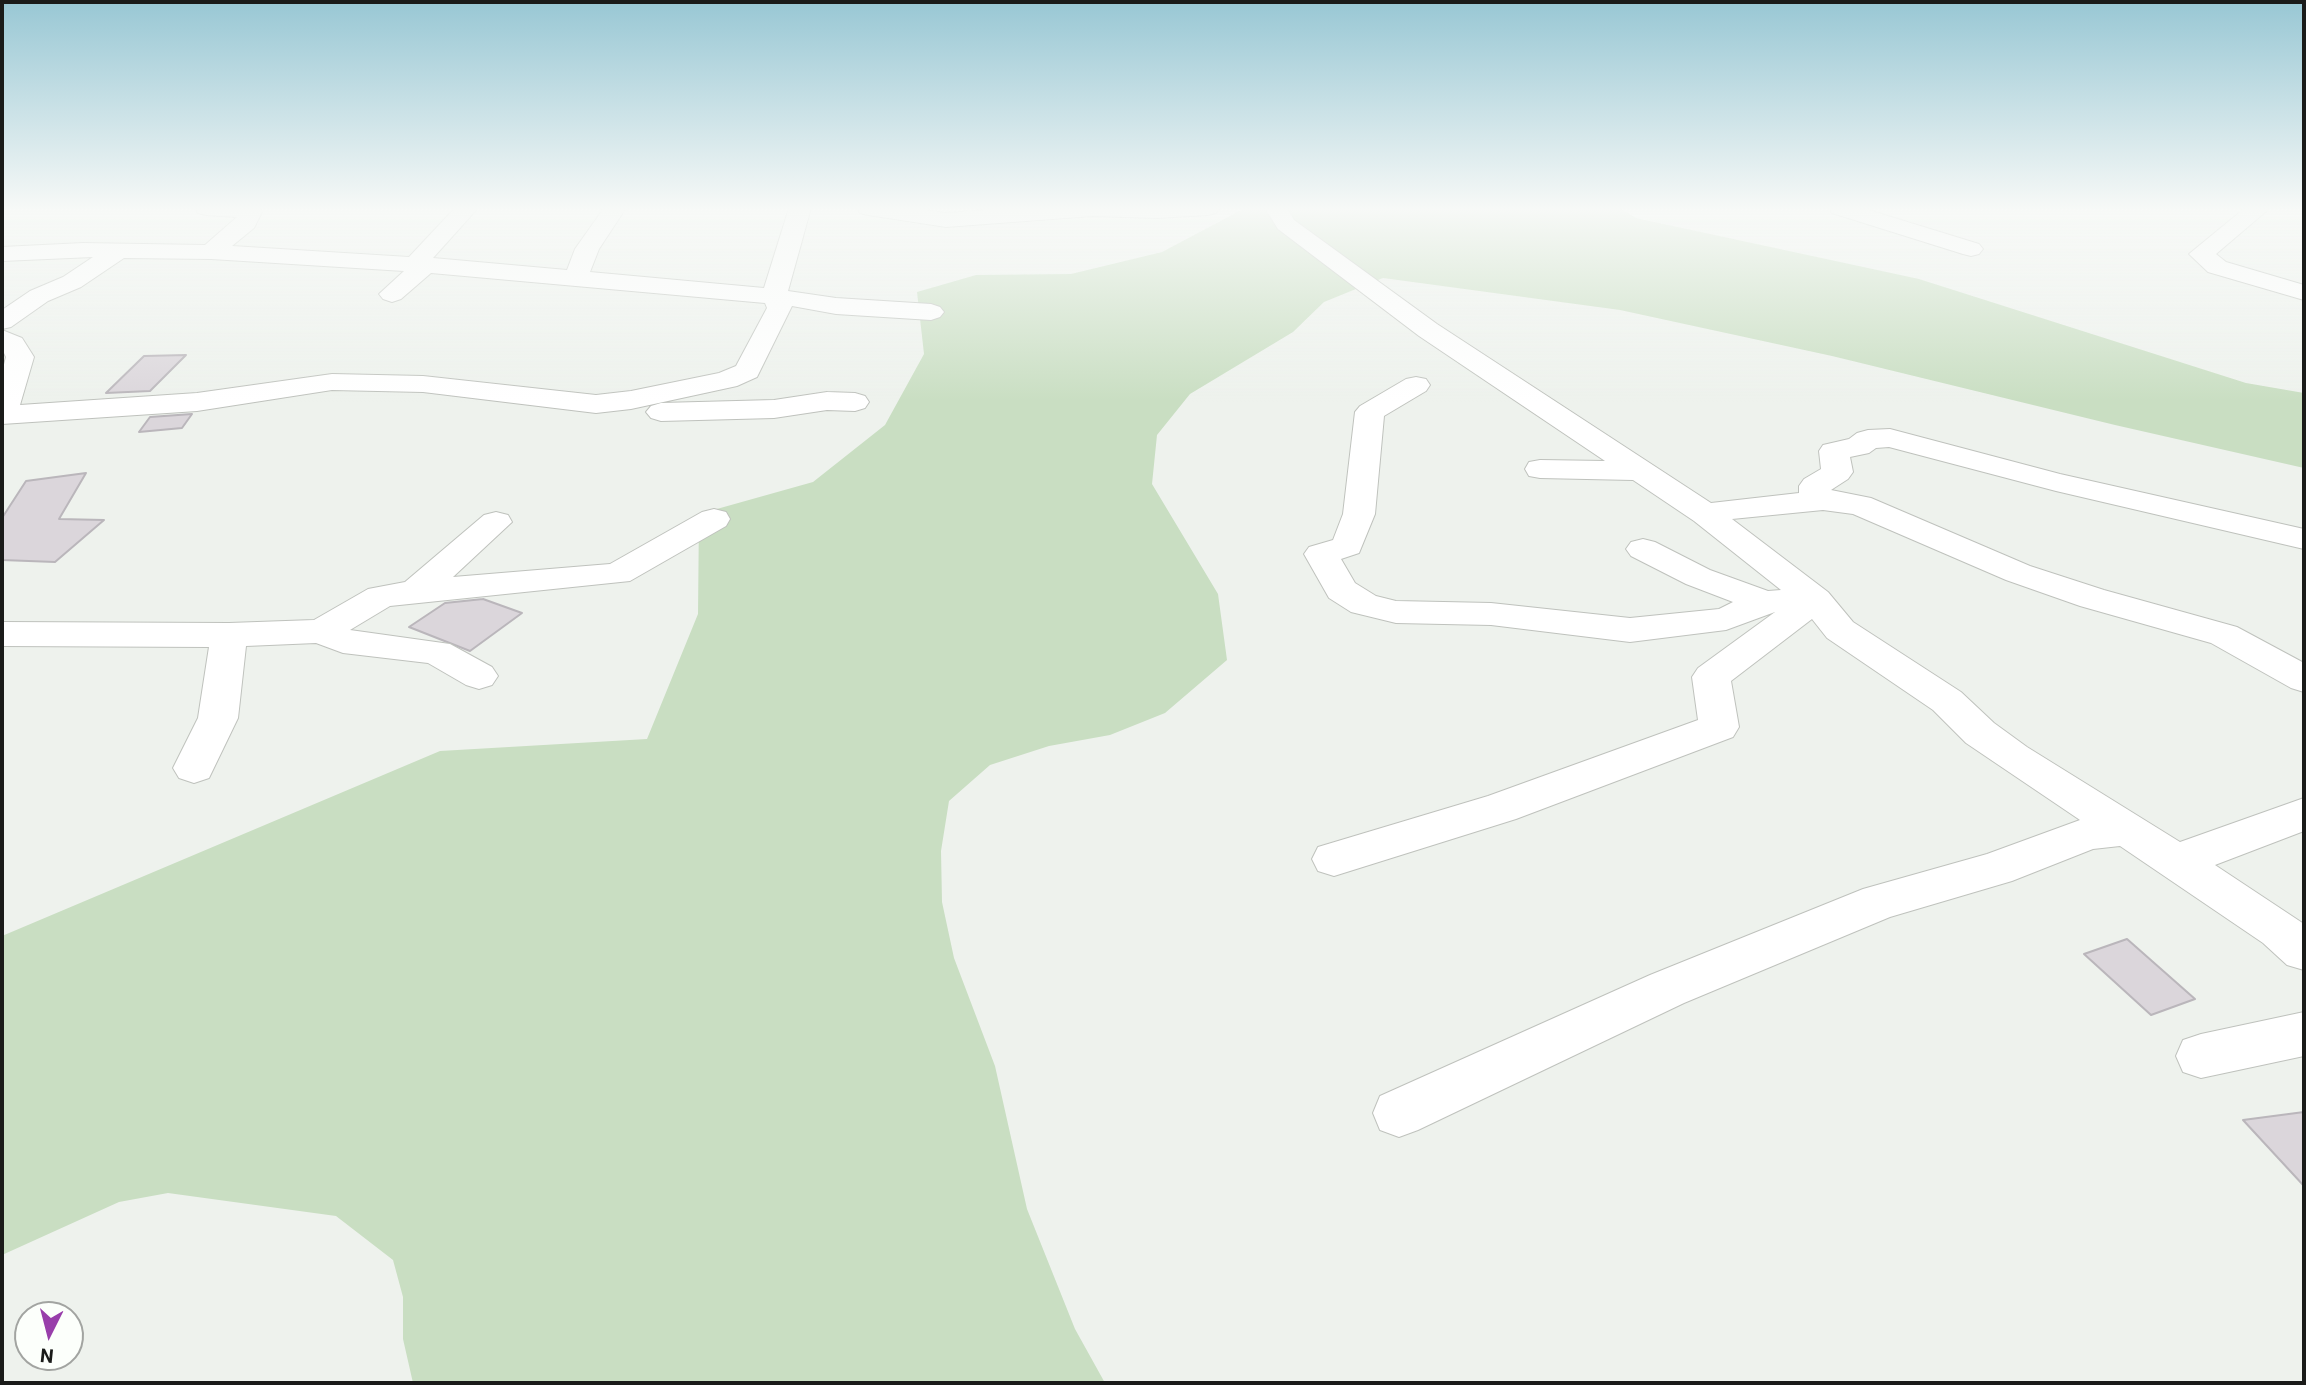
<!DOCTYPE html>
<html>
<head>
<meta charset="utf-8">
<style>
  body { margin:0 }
  #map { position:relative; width:2306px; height:1385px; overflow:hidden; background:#eef2ed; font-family:Roboto,sans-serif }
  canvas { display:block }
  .frame { position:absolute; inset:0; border:4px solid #1a1b19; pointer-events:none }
  .north { position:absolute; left:14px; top:1301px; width:70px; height:70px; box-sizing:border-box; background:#fcfffb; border:2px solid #a2a4a1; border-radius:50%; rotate:186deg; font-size:19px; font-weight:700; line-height:28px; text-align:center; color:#1a1b19 }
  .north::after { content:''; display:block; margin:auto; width:24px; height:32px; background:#983eaa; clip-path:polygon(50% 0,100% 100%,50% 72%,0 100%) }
</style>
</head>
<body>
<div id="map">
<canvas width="2306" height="1385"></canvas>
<div class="frame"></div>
<div class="north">N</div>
</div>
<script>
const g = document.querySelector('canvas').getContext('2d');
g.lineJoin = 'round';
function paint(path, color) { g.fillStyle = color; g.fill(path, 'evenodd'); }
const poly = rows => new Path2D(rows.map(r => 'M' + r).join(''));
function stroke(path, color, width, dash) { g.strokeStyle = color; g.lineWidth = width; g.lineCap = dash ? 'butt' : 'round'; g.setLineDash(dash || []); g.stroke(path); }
const green = poly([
  [1245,208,1619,208,1636,218,1919,279,2246,383,2304,393,2304,468,2115,425,1832,356,1620,310,1383,278,1324,302,1293,332,1190,394,1157,435,1152,484,1218,594,1227,660,1165,713,1110,735,1049,746,990,765,949,801,941,851,942,902,954,958,995,1066,1027,1209,1075,1329,1105,1383,413,1383,403,1339,403,1297,393,1260,336,1216,168,1193,119,1202,2,1255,2,936,440,751,647,739,698,614,699,514,813,482,885,425,924,354,917,292,976,275,1071,274,1162,252]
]);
const building = poly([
  [186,355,150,391,106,393,144,356,186,355],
  [192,414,182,428,139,432,150,417,192,414],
  [86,473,59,519,104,520,55,562,2,560,2,518,26,481,86,473],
  [483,599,522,613,470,651,409,627,445,603,483,599],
  [2127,939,2195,999,2151,1015,2084,954,2127,939],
  [2304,1112,2304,1186,2243,1120,2304,1112]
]);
const minor = poly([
  [195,208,259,208,262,212,254,228,232,246,409,257,455,208,478,208,433,258,567,270,575,249,604,208,626,208,599,249,590,272,764,288,789,208,811,208,788,291,836,298,931,304,940,307,944,312,940,317,931,320,836,314,792,306,757,377,737,386,631,409,596,413,423,392,332,390,197,411,2,424,2,372,6,357,2,349,2,330,22,338,34,357,20,405,197,393,332,374,423,376,596,395,631,391,719,373,736,366,767,308,765,303,431,273,401,299,392,302,383,299,379,294,404,271,211,259,124,258,81,287,48,301,11,327,2,329,2,310,30,291,63,277,93,257,2,261,2,247,83,243,205,245,237,217,206,215,198,213,195,208],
  [857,208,910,208,946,213,1017,208,1219,208,1216,213,1208,215,1157,218,1093,216,946,227,868,215,860,213,857,208],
  [1265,208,1287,208,1294,220,1437,324,1711,503,1799,493,1799,486,1804,479,1821,469,1819,451,1823,445,1849,439,1857,433,1868,430,1890,429,2060,474,2304,529,2304,549,2056,491,1889,447,1876,448,1869,453,1850,457,1853,472,1848,479,1831,490,1871,498,2030,566,2104,590,2237,627,2304,663,2304,692,2291,688,2211,643,2080,606,2006,580,1853,514,1823,510,1732,519,1828,592,1853,622,1961,692,1994,723,2027,747,2180,842,2304,798,2304,831,2215,865,2304,924,2304,970,2287,965,2263,943,2120,846,2093,849,2012,881,1890,917,1684,1003,1418,1130,1399,1137,1380,1130,1373,1113,1380,1096,1650,975,1863,889,1987,854,2080,820,1966,743,1933,710,1827,638,1812,619,1731,681,1739,727,1733,737,1516,819,1334,876,1318,871,1312,859,1318,847,1488,796,1698,720,1692,677,1698,668,1775,612,1726,630,1630,642,1491,625,1396,623,1351,612,1329,598,1304,554,1309,547,1333,540,1343,514,1355,412,1360,406,1406,379,1416,377,1426,379,1430,385,1426,391,1384,416,1375,514,1359,553,1341,559,1355,583,1376,596,1396,601,1491,603,1630,618,1719,609,1733,602,1686,584,1631,556,1626,549,1631,542,1643,539,1655,542,1710,570,1768,591,1781,590,1694,521,1633,480,1540,478,1529,476,1525,469,1529,462,1540,460,1605,461,1419,336,1278,229,1265,208],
  [1829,208,1862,208,1979,244,1983,249,1979,254,1971,256,1963,254,1832,213,1829,208],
  [2245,208,2270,208,2216,254,2226,262,2304,285,2304,300,2208,272,2189,254,2245,208],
  [827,392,855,393,865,396,869,402,865,408,855,411,827,410,774,418,661,421,651,418,646,412,651,406,661,403,774,400,827,392],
  [714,509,726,512,730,519,726,526,630,581,390,606,350,630,450,644,492,667,498,676,492,685,479,689,466,685,428,663,343,653,316,643,246,646,238,718,209,778,194,783,179,778,173,768,198,718,209,647,2,646,2,622,229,623,314,620,368,589,405,582,484,515,496,512,508,515,512,522,453,577,610,564,702,512,714,509],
  [2304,1012,2304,1056,2201,1078,2183,1072,2176,1056,2183,1040,2201,1034,2304,1012]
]);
paint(green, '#c9dec2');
paint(building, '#dbd6db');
stroke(building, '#bab6bb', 2);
stroke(minor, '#bfc2bd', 2);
paint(minor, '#fff');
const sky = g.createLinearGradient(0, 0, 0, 402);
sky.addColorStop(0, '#98c7d4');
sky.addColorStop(0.52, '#f7f9f7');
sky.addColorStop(1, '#f7f9f700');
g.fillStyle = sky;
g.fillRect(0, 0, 2306, 402);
</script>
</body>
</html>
